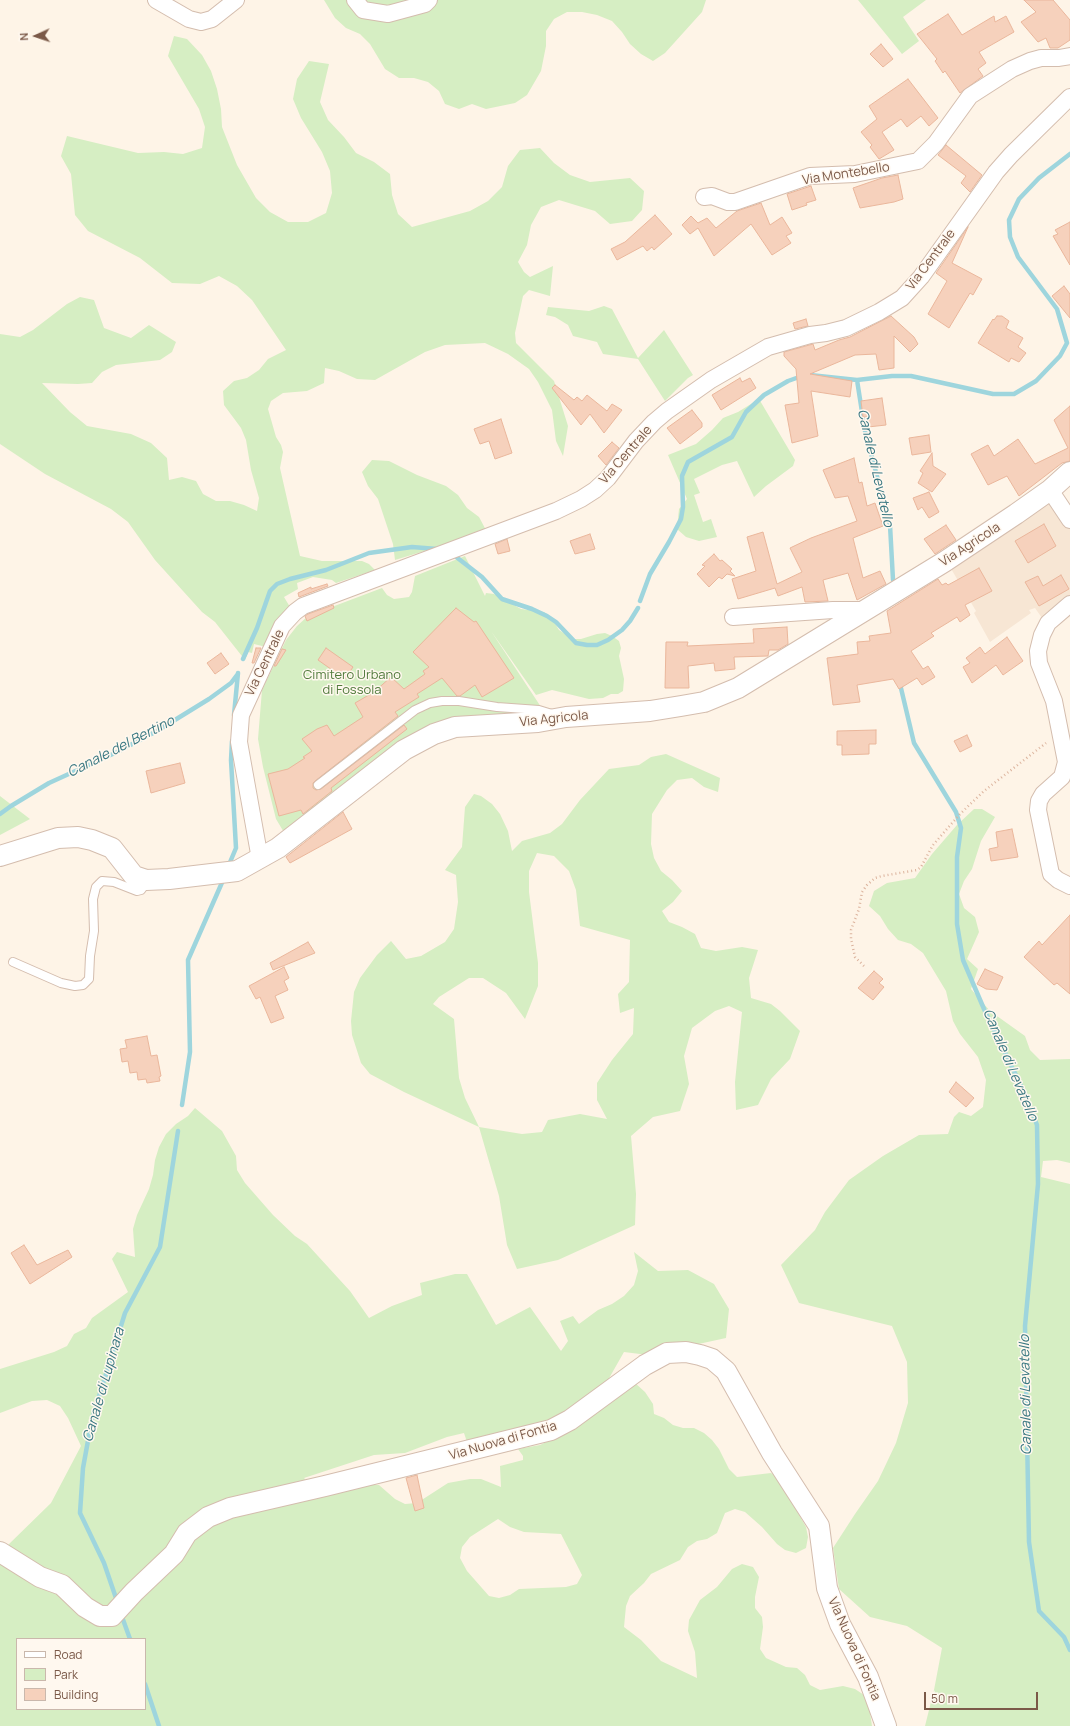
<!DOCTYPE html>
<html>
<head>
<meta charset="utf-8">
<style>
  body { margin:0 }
  #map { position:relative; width:1070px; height:1726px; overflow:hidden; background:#fef4e7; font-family:Manrope,sans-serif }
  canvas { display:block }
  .legend { position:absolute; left:16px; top:1638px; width:130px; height:72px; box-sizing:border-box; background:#fff8ef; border:1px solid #cab8ac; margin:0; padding:5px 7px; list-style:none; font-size:12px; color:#7b5948 }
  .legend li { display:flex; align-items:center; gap:8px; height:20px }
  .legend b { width:20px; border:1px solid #cab8ac }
  .north { position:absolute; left:16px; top:16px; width:40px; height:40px; -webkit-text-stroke:3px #fff8ef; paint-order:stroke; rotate:267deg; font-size:11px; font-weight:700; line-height:16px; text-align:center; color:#7b5948 }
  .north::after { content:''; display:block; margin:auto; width:14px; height:18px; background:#7b5948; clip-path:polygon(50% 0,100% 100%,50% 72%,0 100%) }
  .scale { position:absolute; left:924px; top:1692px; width:114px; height:18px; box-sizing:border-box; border:2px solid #7b5948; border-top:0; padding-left:5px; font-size:12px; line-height:14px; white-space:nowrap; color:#7b5948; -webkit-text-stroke:3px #fff8ef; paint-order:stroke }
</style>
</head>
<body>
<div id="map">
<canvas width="1070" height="1726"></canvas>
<ul class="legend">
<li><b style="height:5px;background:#fff"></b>Road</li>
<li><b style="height:11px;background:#d6eec3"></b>Park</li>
<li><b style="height:11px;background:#f6d1bc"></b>Building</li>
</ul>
<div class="north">N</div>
<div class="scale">50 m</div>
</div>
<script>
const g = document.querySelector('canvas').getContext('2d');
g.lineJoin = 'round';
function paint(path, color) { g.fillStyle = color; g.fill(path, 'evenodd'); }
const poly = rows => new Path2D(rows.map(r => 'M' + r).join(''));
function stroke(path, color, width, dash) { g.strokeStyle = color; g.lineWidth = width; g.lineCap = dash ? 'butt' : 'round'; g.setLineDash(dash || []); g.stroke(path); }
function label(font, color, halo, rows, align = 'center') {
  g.font = font + ' Manrope,sans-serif'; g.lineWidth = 3; g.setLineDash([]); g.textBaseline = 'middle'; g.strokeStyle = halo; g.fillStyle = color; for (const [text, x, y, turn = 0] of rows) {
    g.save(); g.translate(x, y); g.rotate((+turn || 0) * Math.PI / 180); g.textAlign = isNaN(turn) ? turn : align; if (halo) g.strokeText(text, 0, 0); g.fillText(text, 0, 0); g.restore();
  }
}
const residential = poly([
  [1048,502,1053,502,1070,528,1070,599,1042,618,1035,608,1029,610,1031,613,990,642,974,613,976,611,950,567]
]);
const green = poly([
  [324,0,706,0,702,12,665,53,653,61,641,54,630,44,622,32,612,21,597,15,582,12,567,12,554,19,546,31,546,46,541,71,527,95,515,103,486,109,472,104,459,109,445,104,439,91,428,82,414,78,399,78,385,69,370,44,360,34,346,28,335,18],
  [858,0,926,0,903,17,919,41,902,54],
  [174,36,187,39,202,55,211,71,217,89,221,109,222,127,237,165,256,198,270,212,288,222,308,222,326,213,332,193,330,171,322,152,301,118,293,99,297,79,309,61,329,64,320,102,328,120,344,137,356,153,374,162,390,174,392,195,398,214,412,227,470,211,488,201,502,187,508,166,520,150,540,148,554,163,570,175,590,182,630,178,644,191,642,210,632,221,610,224,595,211,559,200,541,207,531,225,527,245,518,262,524,272,530,277,553,266,550,296,529,290,523,296,515,333,516,343,554,381,568,426,563,456,556,441,552,410,538,382,529,369,508,354,485,343,445,345,425,352,375,380,357,379,339,371,325,368,324,383,307,391,283,393,271,401,268,409,276,437,281,445,283,452,280,468,300,556,322,561,362,561,369,564,375,570,336,583,332,580,313,577,297,583,298,589,284,597,290,607,266,647,254,644,252,653,248,652,245,660,215,622,202,612,155,560,128,522,111,509,45,474,0,444,0,334,20,337,33,330,67,304,80,297,94,300,104,328,131,338,149,325,176,342,172,352,160,360,116,365,102,372,92,383,78,384,42,383,70,412,87,426,131,434,151,443,167,458,169,480,182,477,196,481,203,494,216,501,230,501,244,505,257,511,259,498,251,470,246,440,241,428,224,405,223,391,234,381,247,378,259,370,268,359,286,350,252,300,237,286,219,276,200,284,172,283,140,258,88,231,75,215,71,174,61,156,67,136,138,153,164,152,183,154,202,148,205,127,199,109,168,56],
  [604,306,612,309,638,358,664,330,693,375,688,378,665,401,638,359,603,354,597,342,573,336,568,325,555,317,546,315,548,307,589,311],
  [759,399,795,460,793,466,766,486,754,497,737,461,722,465,694,479,700,493,694,495,703,522,711,519,717,537,699,541,686,537,677,529,679,509,687,499,668,455,696,444,712,430,723,418,738,412],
  [372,460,389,461,417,475,446,486,458,495,467,508,479,517,487,532,395,560,393,544,378,499,368,486,362,472],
  [465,556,485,596,486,593,494,594,521,609,544,612,551,617,559,630,573,639,581,639,597,634,605,633,612,636,619,641,621,648,619,656,624,679,623,691,618,694,611,694,603,698,589,699,552,690,536,695,491,631,541,707,537,717,447,722,285,834,276,819,263,767,258,739,262,690,286,640,297,626,308,616,382,588,387,595,394,599,409,597,412,592,415,576],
  [666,754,720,778,718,792,704,787,692,778,677,780,667,790,652,814,651,844,654,858,661,871,672,880,682,891,673,902,662,911,669,922,682,927,695,934,701,948,716,951,742,947,758,950,749,978,751,998,771,1004,780,1011,800,1031,790,1059,771,1079,758,1105,736,1110,735,1082,742,1012,729,1006,715,1011,692,1028,684,1056,689,1084,680,1111,653,1117,631,1136,636,1194,635,1225,558,1260,517,1269,507,1245,499,1196,479,1127,404,1092,370,1074,361,1063,352,1035,351,1021,354,992,360,978,377,955,391,941,406,959,421,956,445,942,454,929,458,902,456,875,445,870,462,847,465,807,474,794,481,796,492,804,500,814,508,831,512,851,522,841,550,833,562,824,580,800,609,769,639,765,651,757],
  [537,853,554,856,569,871,576,890,580,926,630,940,629,982,618,994,620,1013,634,1008,633,1034,612,1060,597,1083,597,1100,607,1119,580,1114,548,1120,542,1132,522,1134,479,1127,465,1098,459,1078,454,1019,433,1004,439,997,469,978,483,978,506,993,525,1019,538,986,538,963,529,892,529,871],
  [0,796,30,819,0,835],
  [974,809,982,809,995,817,981,841,972,869,964,881,959,894,964,908,975,917,979,932,967,959,978,969,971,989,990,1011,1025,1036,1030,1050,1040,1060,1070,1059,1070,1163,1057,1160,1043,1161,1041,1177,1070,1184,1070,1726,925,1726,934,1690,942,1648,907,1626,870,1617,839,1589,833,1548,855,1514,878,1481,896,1443,908,1403,907,1362,892,1326,799,1303,781,1265,815,1230,825,1212,849,1180,883,1156,919,1135,948,1134,954,1117,959,1112,971,1116,983,1107,986,1080,978,1057,960,1034,953,1021,946,991,923,953,911,944,898,940,888,929,880,916,869,906,874,891,887,883,915,878,932,854,957,825],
  [195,1108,222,1131,236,1156,237,1170,245,1183,273,1215,295,1236,307,1244,350,1291,369,1318,392,1306,422,1295,420,1283,455,1274,467,1274,496,1325,530,1307,561,1351,568,1341,560,1321,573,1316,579,1324,598,1310,612,1304,624,1296,634,1285,638,1271,634,1252,658,1271,688,1270,714,1284,729,1309,726,1338,648,1355,624,1352,604,1387,567,1415,468,1445,464,1433,447,1437,405,1453,374,1455,304,1478,311,1485,379,1485,395,1499,405,1504,417,1503,448,1483,470,1479,481,1479,501,1487,500,1466,523,1460,523,1456,518,1449,540,1445,569,1431,635,1383,645,1392,653,1404,654,1414,664,1418,673,1425,683,1428,694,1428,704,1433,712,1440,719,1449,729,1469,737,1477,771,1473,780,1479,790,1499,806,1527,808,1537,806,1548,796,1553,785,1550,777,1544,762,1527,745,1512,735,1509,725,1513,717,1533,707,1539,697,1541,688,1547,680,1560,651,1574,644,1583,630,1596,626,1606,624,1627,641,1640,661,1661,697,1678,695,1652,688,1631,689,1620,700,1600,717,1587,732,1569,742,1564,753,1567,759,1577,755,1597,755,1608,762,1617,763,1627,760,1649,766,1658,786,1667,797,1668,805,1675,810,1685,820,1690,843,1686,855,1689,864,1695,869,1706,872,1726,0,1726,0,1549,7,1546,51,1503,81,1446,68,1418,60,1406,47,1400,32,1401,0,1413,0,1369,54,1352,67,1346,74,1334,86,1328,92,1318,128,1292,112,1259,117,1252,135,1257,133,1229,137,1215,149,1189,153,1175,155,1160,159,1147,166,1134,176,1124,188,1116],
  [498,1519,510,1527,524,1532,561,1534,582,1575,577,1584,566,1587,519,1589,510,1595,499,1598,489,1596,467,1571,460,1558,462,1547,470,1537],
  [17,1639,145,1639,145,1709,17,1709]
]);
const stream = poly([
  [810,375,857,380,892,376,911,376,993,394,1014,394,1036,381,1060,356,1067,343,1057,309,1018,257,1010,237,1009,220,1019,199,1039,178,1070,154],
  [857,380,865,431,890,525,893,580],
  [455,556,482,577,502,599,532,609,547,616,556,622,576,643,587,645,597,645,608,640,622,630,630,621,638,608],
  [640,601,650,574,669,542,681,519,683,507,682,476,688,462,732,437,746,412,764,395,788,381,802,376],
  [243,659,257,628,270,591,277,584,290,579,326,570,369,553,412,547,437,549],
  [900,684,914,743,956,812,961,828,957,857,957,924,963,960,984,1009,1025,1094,1037,1125,1038,1184,1025,1326,1029,1542,1039,1611,1064,1637,1070,1650],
  [234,715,238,673],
  [0,814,11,806,49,783,117,752,157,731,209,699,231,683,237,675],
  [228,867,236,848,231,760,232,741],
  [182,1105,190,1052,188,960,224,878],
  [117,1601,104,1563,80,1513,83,1468,92,1419,125,1313,160,1247,178,1131],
  [121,1614,130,1639],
  [145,1684,159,1726]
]);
const building = poly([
  [1024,0,1053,0,1070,20,1070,40,1058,48,1050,48,1046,38,1038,42,1021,22,1036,12,1024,0],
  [948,14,962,35,994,16,995,22,1006,16,1014,32,979,52,986,63,978,69,983,76,960,93,945,71,943,73,935,61,937,59,917,34,948,14],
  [881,44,893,59,883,67,870,54,881,44],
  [908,79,938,118,929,126,921,116,907,127,901,119,882,132,894,150,879,159,870,147,872,145,861,132,877,119,869,106,908,79],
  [946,145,982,175,970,192,961,183,966,176,938,155,946,145],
  [898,175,903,199,894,202,860,208,853,188,882,178,898,175],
  [811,186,816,200,806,203,807,205,792,210,787,194,811,186],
  [761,203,770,225,782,217,792,233,786,236,791,243,772,255,751,224,714,256,698,228,690,234,682,225,691,216,698,223,707,218,716,228,737,211,761,203],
  [655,215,672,234,654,250,652,247,647,251,643,246,617,260,611,249,625,242,655,215],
  [1070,222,1070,265,1053,236,1058,234,1055,230,1070,222],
  [968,227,952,263,982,279,973,295,970,293,949,328,928,314,947,281,936,273,968,227],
  [1064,286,1070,294,1070,318,1052,296,1064,286],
  [891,316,914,337,918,344,910,352,894,336,894,368,879,370,876,354,855,355,810,374,852,381,850,397,811,391,818,436,792,443,785,405,799,403,796,369,784,356,784,352,813,344,815,350,839,340,850,337,891,316],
  [997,316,1002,316,1009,321,1006,328,1023,338,1018,347,1026,353,1019,362,1011,358,1009,362,978,343,993,319,994,320,997,316],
  [806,319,808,326,795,329,793,323,806,319],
  [740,378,742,382,750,378,756,388,721,410,712,395,740,378],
  [555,385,574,400,577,397,582,401,587,395,607,411,612,404,622,410,604,433,590,414,581,425,552,388,555,385],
  [882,398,886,425,868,427,867,417,863,417,861,401,882,398],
  [1070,406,1070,461,1062,463,1019,496,1007,476,988,485,971,454,988,445,994,456,1018,439,1035,464,1068,448,1054,420,1070,406],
  [692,410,702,423,702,427,680,444,667,428,692,410],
  [501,419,512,453,495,459,489,441,480,444,474,429,501,419],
  [929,435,931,452,912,455,909,438,929,435],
  [612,442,619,448,606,465,598,456,612,442],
  [932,453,933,466,946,474,932,492,918,483,923,473,920,471,932,453],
  [854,458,859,483,862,482,867,506,875,503,883,526,853,538,863,578,880,571,886,584,857,600,848,573,823,580,828,601,805,602,802,587,778,596,775,588,738,599,732,579,756,571,747,537,763,532,777,584,802,572,790,548,811,538,857,521,848,496,835,498,823,470,854,458],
  [929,492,939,512,929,518,922,507,918,510,913,498,929,492],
  [1044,524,1056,546,1028,563,1015,541,1044,524],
  [946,525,956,540,935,554,924,539,946,525],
  [590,534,595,549,575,554,570,541,590,534],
  [507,539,510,551,498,554,495,544,507,539],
  [714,554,720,561,722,560,732,569,730,571,735,576,727,574,722,579,719,577,709,587,697,574,705,566,702,565,714,554],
  [979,568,992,591,965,605,970,615,960,622,957,617,931,633,934,636,911,651,923,669,928,666,935,677,922,685,917,678,899,689,893,679,857,685,860,702,833,705,827,658,858,654,857,642,870,641,869,636,891,633,887,611,938,579,942,585,946,583,948,585,979,568],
  [1061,575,1069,589,1039,606,1025,582,1038,576,1043,586,1061,575],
  [327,584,328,586,299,597,298,593,311,587,311,589,327,584],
  [333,605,334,608,307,621,305,616,308,614,333,605],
  [456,608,474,622,476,621,514,678,482,697,475,685,460,696,457,696,442,678,417,694,419,697,395,712,398,716,315,781,313,783,313,788,316,790,321,789,404,725,407,729,331,788,332,791,303,814,301,810,279,816,268,774,288,769,305,758,303,757,312,751,302,739,317,729,327,725,334,736,363,717,355,703,374,692,391,677,404,689,425,674,423,671,429,667,413,652,456,608],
  [787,627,788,644,778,650,769,650,768,656,734,657,735,669,715,671,714,663,688,666,689,688,665,688,666,642,688,642,687,646,754,643,753,629,787,627],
  [1007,637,1023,661,1003,675,996,665,972,683,963,667,970,663,966,658,980,647,985,654,1007,637],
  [256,648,261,648,254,663,252,663,256,648],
  [326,648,353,667,345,679,318,660,326,648],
  [282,649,286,650,276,666,274,666,282,649],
  [221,653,229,664,215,674,207,663,221,653],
  [876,730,876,744,869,744,869,754,842,755,842,745,837,745,837,731,876,730],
  [967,735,972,746,960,752,954,741,967,735],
  [180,763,185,783,151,793,146,771,180,763],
  [343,812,352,829,290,863,286,857,343,812],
  [1012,829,1018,857,991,861,989,849,998,847,996,832,1012,829],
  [1070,915,1070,994,1057,983,1054,985,1024,957,1039,941,1042,945,1070,915],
  [308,942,315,953,273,970,270,963,308,942],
  [284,967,289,978,284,981,288,990,275,996,284,1018,271,1023,260,997,256,999,249,986,284,967],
  [985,969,1003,977,997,990,986,989,977,984,985,969],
  [874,971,883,979,879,983,884,987,873,1000,858,988,874,971],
  [147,1036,151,1056,157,1055,161,1076,159,1077,160,1081,147,1083,146,1079,138,1080,137,1072,130,1073,128,1061,122,1062,120,1049,127,1048,125,1040,147,1036],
  [956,1082,974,1098,966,1107,949,1092,956,1082],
  [24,1245,37,1265,68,1250,72,1257,30,1284,11,1253,24,1245],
  [417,1475,424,1508,415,1511,406,1478,417,1475]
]);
const path = poly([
  [864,966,855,957,851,939,851,930,859,909,862,892,867,885,875,878,882,876,917,870,921,867,933,845,960,814,984,791,1046,743]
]);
const service = poly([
  [318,785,415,710,430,703,442,701,459,701,497,707,539,710,552,714],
  [13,962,61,983,75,986,83,985,89,979,90,956,94,931,93,899,96,887,102,881,114,882,137,891,141,890,144,886,146,880]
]);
const minor = poly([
  [156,0,189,19,201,22,212,19,236,0],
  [355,0,363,10,388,14,425,4,429,0],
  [704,197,712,196,728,202,735,202,810,176,855,174,918,161,936,143,970,96,1012,69,1030,61,1041,58,1059,58,1070,56],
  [1050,490,1070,520],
  [1070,604,1048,623,1042,635,1038,651,1039,663,1054,701,1066,762,1062,777,1043,794,1039,801,1038,810,1051,874,1058,880,1070,886],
  [733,617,833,610,864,610],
  [260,859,239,742,241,715,282,626,295,612,303,606,556,511,581,499,595,490,608,478,636,441,654,422,667,411,711,380,768,347,810,335,826,333,846,328,879,312,902,298,921,277,996,172,1011,155,1070,97]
]);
const tertiary = poly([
  [0,856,58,838,78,837,92,840,112,848,134,876,146,880,169,879,237,871,278,848,404,750,434,734,455,727,538,722,566,717,650,711,681,706,704,702,738,688,944,562,1016,514,1050,490,1070,472],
  [0,1552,40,1577,62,1585,85,1607,100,1616,112,1616,134,1592,174,1554,187,1533,208,1517,230,1508,325,1486,551,1430,570,1420,645,1365,667,1353,686,1352,700,1355,712,1359,726,1371,772,1453,819,1526,827,1588,840,1624,868,1677,886,1726]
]);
const streetNames = [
  ["Via Montebello",846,174,-9],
  ["Via Centrale",931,260,-53],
  ["Via Centrale",626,455,-49],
  ["Via Agricola",970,545,-33],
  ["Via Centrale",265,663,-64],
  ["Via Agricola",554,719,-6],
  ["Via Nuova di Fontia",503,1441,-16],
  ["Via Nuova di Fontia",854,1649,66]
];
const parkNames = [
  ["Cimitero Urbano",352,675],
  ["di Fossola",352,690]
];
const waterNames = [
  ["Canale di Levatello",875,468,77],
  ["Canale del Bertino",121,747,-27],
  ["Canale di Levatello",1010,1065,67],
  ["Canale di Lupinara",104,1385,-74],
  ["Canale di Levatello",1026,1395,-91]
];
paint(residential, '#f7e6d4');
paint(green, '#d6eec3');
stroke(stream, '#9ed5dd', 4.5);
paint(building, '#f6d1bc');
stroke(building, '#eab69b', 1);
stroke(service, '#d4bdae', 10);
stroke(minor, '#d4bdae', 18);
stroke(tertiary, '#d4bdae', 22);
stroke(path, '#dcb49e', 2.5, [1, 3]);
stroke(service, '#fff', 8);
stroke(minor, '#fff', 16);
stroke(tertiary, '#fff', 20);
label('13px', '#7b5948', '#fff8ef', streetNames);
label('13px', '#517b3c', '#fff8ef', parkNames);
label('italic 14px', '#3a7882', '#fff8ef', waterNames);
</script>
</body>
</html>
